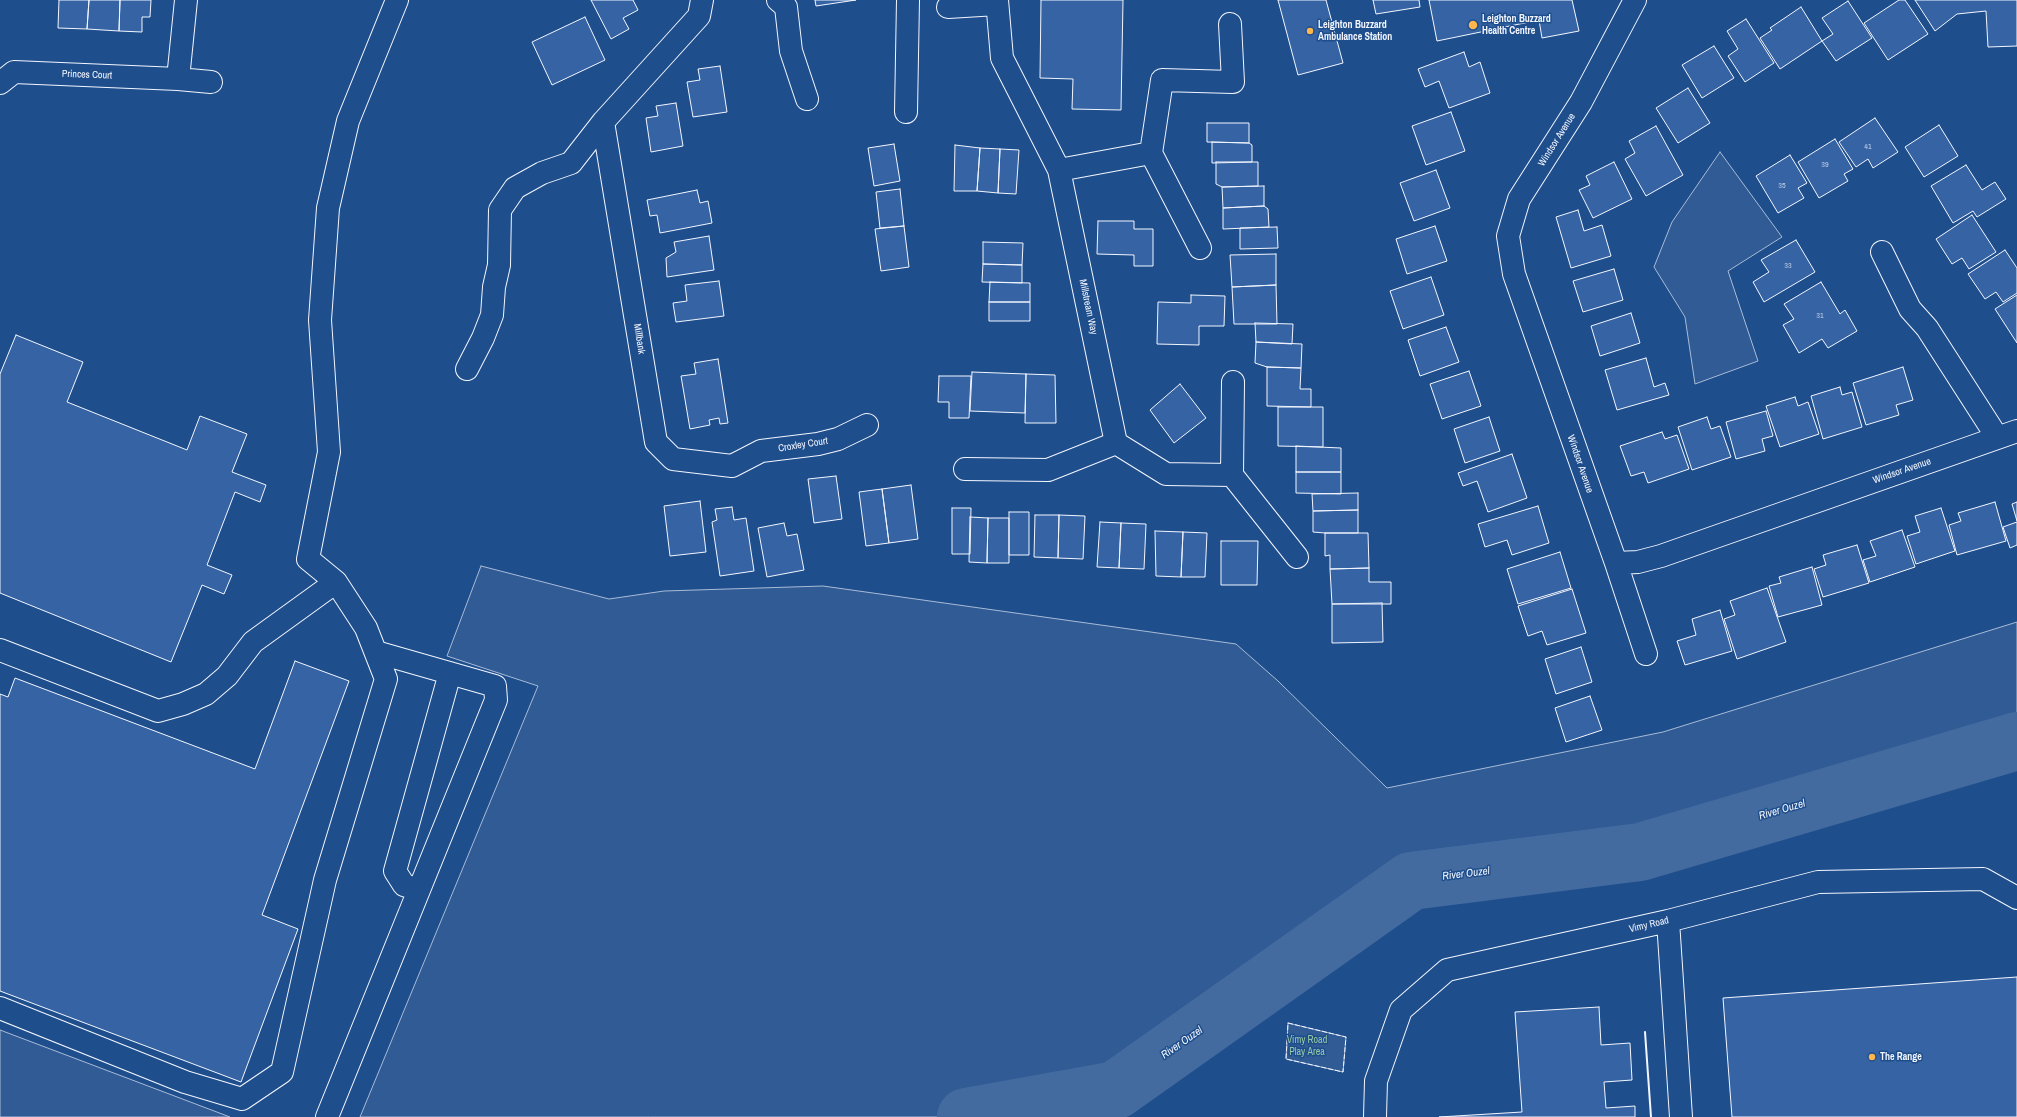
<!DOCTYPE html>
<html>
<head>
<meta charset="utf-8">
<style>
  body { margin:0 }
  canvas { display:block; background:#1f4e8c }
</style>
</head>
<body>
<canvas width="2017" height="1117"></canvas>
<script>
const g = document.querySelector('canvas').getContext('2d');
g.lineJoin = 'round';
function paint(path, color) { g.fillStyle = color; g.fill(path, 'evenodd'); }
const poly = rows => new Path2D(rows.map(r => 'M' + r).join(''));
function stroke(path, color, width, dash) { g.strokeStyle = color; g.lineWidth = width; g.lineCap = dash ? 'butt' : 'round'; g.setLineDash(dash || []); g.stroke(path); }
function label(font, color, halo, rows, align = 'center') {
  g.font = font + ' "Archivo Narrow",sans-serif'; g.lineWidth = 3; g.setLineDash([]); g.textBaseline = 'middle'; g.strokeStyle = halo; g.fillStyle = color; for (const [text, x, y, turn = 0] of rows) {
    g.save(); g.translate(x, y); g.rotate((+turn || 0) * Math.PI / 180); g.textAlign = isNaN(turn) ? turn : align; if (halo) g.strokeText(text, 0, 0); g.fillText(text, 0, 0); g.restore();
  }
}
const green = poly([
  [1720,152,1782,237,1728,271,1758,361,1695,384,1685,317,1654,267,1672,222,1720,152],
  [481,566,609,599,664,591,823,586,1236,644,1278,681,1387,788,1663,732,2017,622,2017,737,1640,848,1409,877,1115,1085,941,1117,360,1117,538,686,447,656,481,566],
  [1288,1023,1346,1037,1343,1072,1286,1059,1288,1023],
  [0,1030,230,1117,0,1117,0,1030]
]);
const river = poly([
  [966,1117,1116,1090,1411,881,1640,852,2017,741]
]);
const building = poly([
  [59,0,89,0,87,29,58,28,59,0],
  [89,0,120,0,119,31,87,29,89,0],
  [120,0,151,0,150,17,142,17,142,32,119,31,120,0],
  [591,0,633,0,638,10,623,18,629,29,611,39,591,0],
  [815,0,856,0,816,6,815,0],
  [1041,0,1123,0,1121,110,1072,109,1073,79,1040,78,1041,0],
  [1278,0,1326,0,1343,63,1298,75,1278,0],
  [1373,0,1419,0,1420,7,1376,14,1373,0],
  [1429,0,1572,0,1579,31,1542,38,1539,20,1437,41,1429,0],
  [1899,0,1905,0,1928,34,1888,60,1864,23,1899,0],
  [1915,0,2017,0,2017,46,1988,47,1986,11,1957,14,1935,31,1915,0],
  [1848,1,1872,38,1836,61,1822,41,1833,34,1822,18,1848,1],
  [1801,7,1822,41,1780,69,1760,38,1772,30,1770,28,1801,7],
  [585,17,605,60,552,85,532,42,585,17],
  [1746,19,1774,63,1745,82,1728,56,1738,49,1727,31,1746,19],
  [1714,46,1734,78,1702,98,1682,65,1714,46],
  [1464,52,1469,67,1480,62,1490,93,1449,108,1439,81,1425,87,1418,69,1464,52],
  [720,66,727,112,693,117,687,82,700,80,698,69,720,66],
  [1688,88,1710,123,1678,143,1656,108,1688,88],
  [676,103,683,146,651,152,646,118,658,116,656,106,676,103],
  [1451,112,1465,151,1426,165,1412,126,1451,112],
  [1875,118,1898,152,1873,168,1868,159,1856,167,1839,142,1875,118],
  [1207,123,1249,123,1249,143,1207,142,1207,123],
  [1939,125,1958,156,1924,177,1905,147,1939,125],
  [1656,126,1683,175,1646,196,1625,159,1635,153,1629,141,1656,126],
  [1835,139,1853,169,1844,174,1848,181,1819,198,1798,162,1835,139],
  [1212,142,1249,143,1252,145,1252,162,1212,163,1212,142],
  [894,144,900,181,874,186,868,148,894,144],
  [955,145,980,148,977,191,954,191,955,145],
  [980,148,1000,149,998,193,977,191,980,148],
  [1000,149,1019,150,1016,194,998,193,1000,149],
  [1790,155,1807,183,1798,188,1804,198,1778,213,1756,176,1790,155],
  [1216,162,1258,162,1258,186,1222,187,1216,184,1216,162],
  [1614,162,1632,199,1593,218,1579,190,1590,185,1586,176,1614,162],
  [1966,165,1982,190,1995,182,2006,199,1977,217,1973,211,1953,223,1931,186,1966,165],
  [1436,170,1450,208,1414,221,1400,183,1436,170],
  [1264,186,1264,206,1223,208,1222,187,1264,186],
  [900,189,904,226,880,228,876,192,900,189],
  [697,190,700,203,708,201,712,223,660,233,657,215,650,216,647,200,697,190],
  [1264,206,1268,209,1269,227,1223,229,1223,208,1264,206],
  [1578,210,1584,231,1602,225,1611,256,1571,268,1556,217,1578,210],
  [1972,215,1996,252,1969,269,1962,258,1952,264,1936,239,1972,215],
  [1098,221,1134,221,1134,229,1153,229,1153,266,1134,266,1134,255,1097,254,1098,221],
  [904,226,909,267,881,271,875,229,904,226],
  [1435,226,1447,261,1407,274,1396,239,1435,226],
  [1277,227,1278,248,1240,249,1240,228,1277,227],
  [709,236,714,270,667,277,666,258,676,252,674,242,709,236],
  [1796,240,1815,272,1764,302,1753,282,1769,272,1761,260,1796,240],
  [983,242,1023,243,1022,265,983,264,983,242],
  [2005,250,2017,268,2017,293,2003,302,1996,292,1985,299,1968,274,2005,250],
  [1276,254,1276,285,1232,287,1230,255,1276,254],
  [983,264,1022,265,1022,283,982,282,983,264],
  [1614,269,1623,300,1583,312,1573,281,1614,269],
  [1431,277,1444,315,1403,329,1390,291,1431,277],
  [719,281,724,316,676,322,673,303,687,301,685,285,719,281],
  [990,282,1030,283,1030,302,989,302,990,282],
  [1821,282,1840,314,1845,310,1857,331,1828,348,1822,339,1799,353,1783,325,1794,319,1784,304,1821,282],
  [1276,285,1277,324,1234,324,1232,287,1276,285],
  [1191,295,1225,296,1224,326,1199,326,1199,345,1157,344,1158,302,1191,303,1191,295],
  [2017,295,2017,343,1995,309,2017,295],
  [989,302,1030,302,1030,321,989,321,989,302],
  [1631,313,1640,343,1600,356,1591,326,1631,313],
  [1255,323,1293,324,1292,344,1256,342,1255,323],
  [1446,327,1459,362,1420,376,1408,340,1446,327],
  [16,335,83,362,67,402,187,450,200,416,247,434,232,472,266,485,260,502,235,492,207,565,232,575,224,594,202,585,171,662,0,593,0,374,16,335],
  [1256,342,1302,344,1301,368,1267,367,1255,363,1256,342],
  [1646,358,1654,387,1665,383,1669,395,1617,410,1605,370,1646,358],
  [718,359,728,423,720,424,719,418,709,420,710,425,690,429,681,376,696,374,694,363,718,359],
  [1267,367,1301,368,1300,389,1311,389,1311,407,1267,406,1267,367],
  [1903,367,1913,400,1896,405,1899,415,1866,425,1853,383,1903,367],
  [1469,371,1481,406,1442,419,1430,384,1469,371],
  [972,372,1026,374,1025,413,970,411,972,372],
  [1026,374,1055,375,1056,423,1025,423,1026,374],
  [939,376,971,376,969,418,949,418,949,402,938,402,939,376],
  [1180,384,1206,418,1174,443,1150,410,1180,384],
  [1840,387,1842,395,1852,392,1862,427,1823,439,1811,396,1840,387],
  [1795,397,1798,406,1808,402,1819,434,1780,447,1766,406,1795,397],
  [1278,407,1323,407,1323,447,1278,446,1278,407],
  [1766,411,1773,436,1762,439,1765,451,1736,459,1726,422,1766,411],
  [1489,417,1500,451,1465,463,1454,429,1489,417],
  [1707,417,1711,429,1720,426,1731,457,1692,470,1678,427,1707,417],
  [1662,432,1665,439,1677,435,1689,469,1648,483,1644,472,1631,476,1620,446,1662,432],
  [1296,446,1341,448,1341,472,1296,472,1296,446],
  [1512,454,1527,498,1488,512,1477,481,1463,486,1458,473,1512,454],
  [1296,472,1341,472,1341,494,1296,493,1296,472],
  [836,476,842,519,814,523,808,479,836,476],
  [911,485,918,539,889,543,882,489,911,485],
  [882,489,889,543,866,546,859,492,882,489],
  [1358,493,1358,510,1313,511,1312,494,1358,493],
  [700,501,706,552,670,556,664,506,700,501],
  [1995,502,2006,541,1957,555,1949,525,1961,521,1958,513,1995,502],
  [2017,502,2017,521,2012,504,2017,502],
  [1538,506,1549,543,1512,555,1507,540,1485,547,1478,524,1538,506],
  [732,507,734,520,746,518,754,571,720,576,712,522,717,520,715,509,732,507],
  [952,508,971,508,970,554,952,554,952,508],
  [1941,508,1955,551,1916,564,1907,536,1920,532,1915,516,1941,508],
  [1358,510,1358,533,1325,533,1313,532,1313,511,1358,510],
  [1009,512,1029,512,1029,555,1009,555,1009,512],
  [1035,515,1059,515,1058,558,1034,557,1035,515],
  [1059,515,1085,516,1083,559,1058,558,1059,515],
  [970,517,988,518,987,563,969,562,970,517],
  [988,518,1009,518,1009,563,987,563,988,518],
  [1100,522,1121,523,1119,568,1097,567,1100,522],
  [2017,522,2017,545,2010,548,2003,527,2017,522],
  [784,523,787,536,797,534,804,570,767,577,758,528,784,523],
  [1121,523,1146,524,1144,569,1119,568,1121,523],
  [1902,530,1915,567,1870,582,1863,560,1876,556,1870,541,1902,530],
  [1155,531,1183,532,1181,577,1156,576,1155,531],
  [1183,532,1207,533,1205,577,1181,577,1183,532],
  [1325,533,1368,533,1369,568,1330,569,1330,555,1325,556,1325,533],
  [1221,541,1258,541,1257,585,1221,585,1221,541],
  [1857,545,1869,583,1823,597,1814,569,1826,565,1823,555,1857,545],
  [1560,552,1571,588,1518,604,1507,569,1560,552],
  [1812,567,1822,605,1778,617,1769,586,1781,583,1779,577,1812,567],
  [1369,568,1369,582,1391,582,1391,604,1332,604,1330,569,1369,568],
  [1767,588,1786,642,1737,659,1724,619,1735,615,1730,601,1767,588],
  [1572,589,1586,633,1547,645,1542,631,1528,636,1518,606,1572,589],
  [1382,603,1383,642,1332,643,1332,604,1382,603],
  [1720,610,1732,651,1685,665,1677,641,1696,635,1692,619,1720,610],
  [1581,647,1592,682,1556,694,1545,659,1581,647],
  [295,661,349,681,262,915,298,929,241,1082,0,991,0,694,8,697,15,678,255,769,295,661],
  [1590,696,1602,730,1566,742,1555,708,1590,696],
  [2017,977,2017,1117,1732,1117,1723,998,2017,977],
  [1599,1007,1601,1045,1630,1043,1632,1080,1604,1082,1606,1108,1635,1106,1635,1117,1439,1117,1522,1112,1515,1012,1599,1007]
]);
const minor = poly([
  [702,0,699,16,603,122,656,442,673,459,732,466,761,451,818,444,838,439,867,425],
  [778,0,786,7,791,51,807,99],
  [997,0,1002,58,1059,170,1116,443,1166,474,1232,475,1297,557],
  [1635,0,1581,102,1519,199,1508,236,1514,274,1616,563,1638,562,1661,556,2017,431],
  [948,7,997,4],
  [178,79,211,82],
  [0,83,14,72,178,79,186,0],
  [906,112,908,0],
  [1151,153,1162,80,1233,82,1230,24],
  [1059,170,1151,153,1200,248],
  [1882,252,1910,309,1927,328,1997,437],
  [467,369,483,338,492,315,494,287,499,265,500,210,515,188,542,173,571,163,603,122],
  [965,469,1048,470,1116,443],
  [1232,475,1233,382],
  [1616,563,1646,654],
  [0,650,158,711,183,704,206,694,227,676,253,642,336,582],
  [419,890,404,885,395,871,450,673],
  [1668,921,1681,1117],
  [0,1008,185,1082,242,1099,282,1072,325,880,386,679,366,628,336,582,308,559,329,452,320,320,328,208,348,121,397,0],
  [327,1117,496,700,495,686,376,652],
  [1375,1117,1376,1081,1401,1010,1447,970,1668,921,1818,882,1983,879,2017,898]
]);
const fence = poly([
  [1288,1023,1346,1037,1343,1072,1286,1059,1288,1023]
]);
const wall = poly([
  [1645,1032,1651,1117]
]);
const markers = [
  [1473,25,5,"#ffb74d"],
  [1310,31,4,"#ffb74d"],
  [1872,1057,4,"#ffb74d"]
];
const numberNames = [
  ["41",1868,147],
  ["39",1825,165],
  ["35",1782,186],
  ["33",1788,266],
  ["31",1820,316]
];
const poiNames = [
  ["Leighton Buzzard",1482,19],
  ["Health Centre",1482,31],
  ["Leighton Buzzard",1318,25],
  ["Ambulance Station",1318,37],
  ["The Range",1880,1057]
];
const streetNames = [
  ["Princes Court",87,75,2],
  ["Windsor Avenue",1557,140,-58],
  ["Millstream Way",1088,307,78],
  ["Millbank",639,339,81],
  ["Croxley Court",803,445,-9],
  ["Windsor Avenue",1580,464,71],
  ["Windsor Avenue",1902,471,-19],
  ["Vimy Road",1649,925,-13]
];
const parkNames = [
  ["Vimy Road",1307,1040],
  ["Play Area",1307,1052]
];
const waterNames = [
  ["River Ouzel",1782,810,-16],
  ["River Ouzel",1466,874,-7],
  ["River Ouzel",1182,1043,-35]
];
paint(green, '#305b95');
stroke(green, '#a8bbd7', 1);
stroke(river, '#446ba0', 58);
paint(building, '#3563a3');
stroke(building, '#f2f6ff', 1);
stroke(minor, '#f2f6ff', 24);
stroke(minor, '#1f4e8c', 22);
stroke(fence, '#f2f6ff', 1, [5, 2]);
stroke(wall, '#f2f6ff', 2);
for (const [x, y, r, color] of markers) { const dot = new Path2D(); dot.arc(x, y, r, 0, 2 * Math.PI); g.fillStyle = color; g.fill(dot); stroke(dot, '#1f4e8c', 1.5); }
label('8px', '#c3d1e8', null, numberNames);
label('bold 10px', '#f2f6ff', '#1f4e8c', poiNames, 'left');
label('10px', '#f2f6ff', '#1f4e8c', streetNames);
label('10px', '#97c8a6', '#1f4e8c', parkNames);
label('italic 11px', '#f2f6ff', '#1f4e8c', waterNames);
</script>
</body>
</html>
